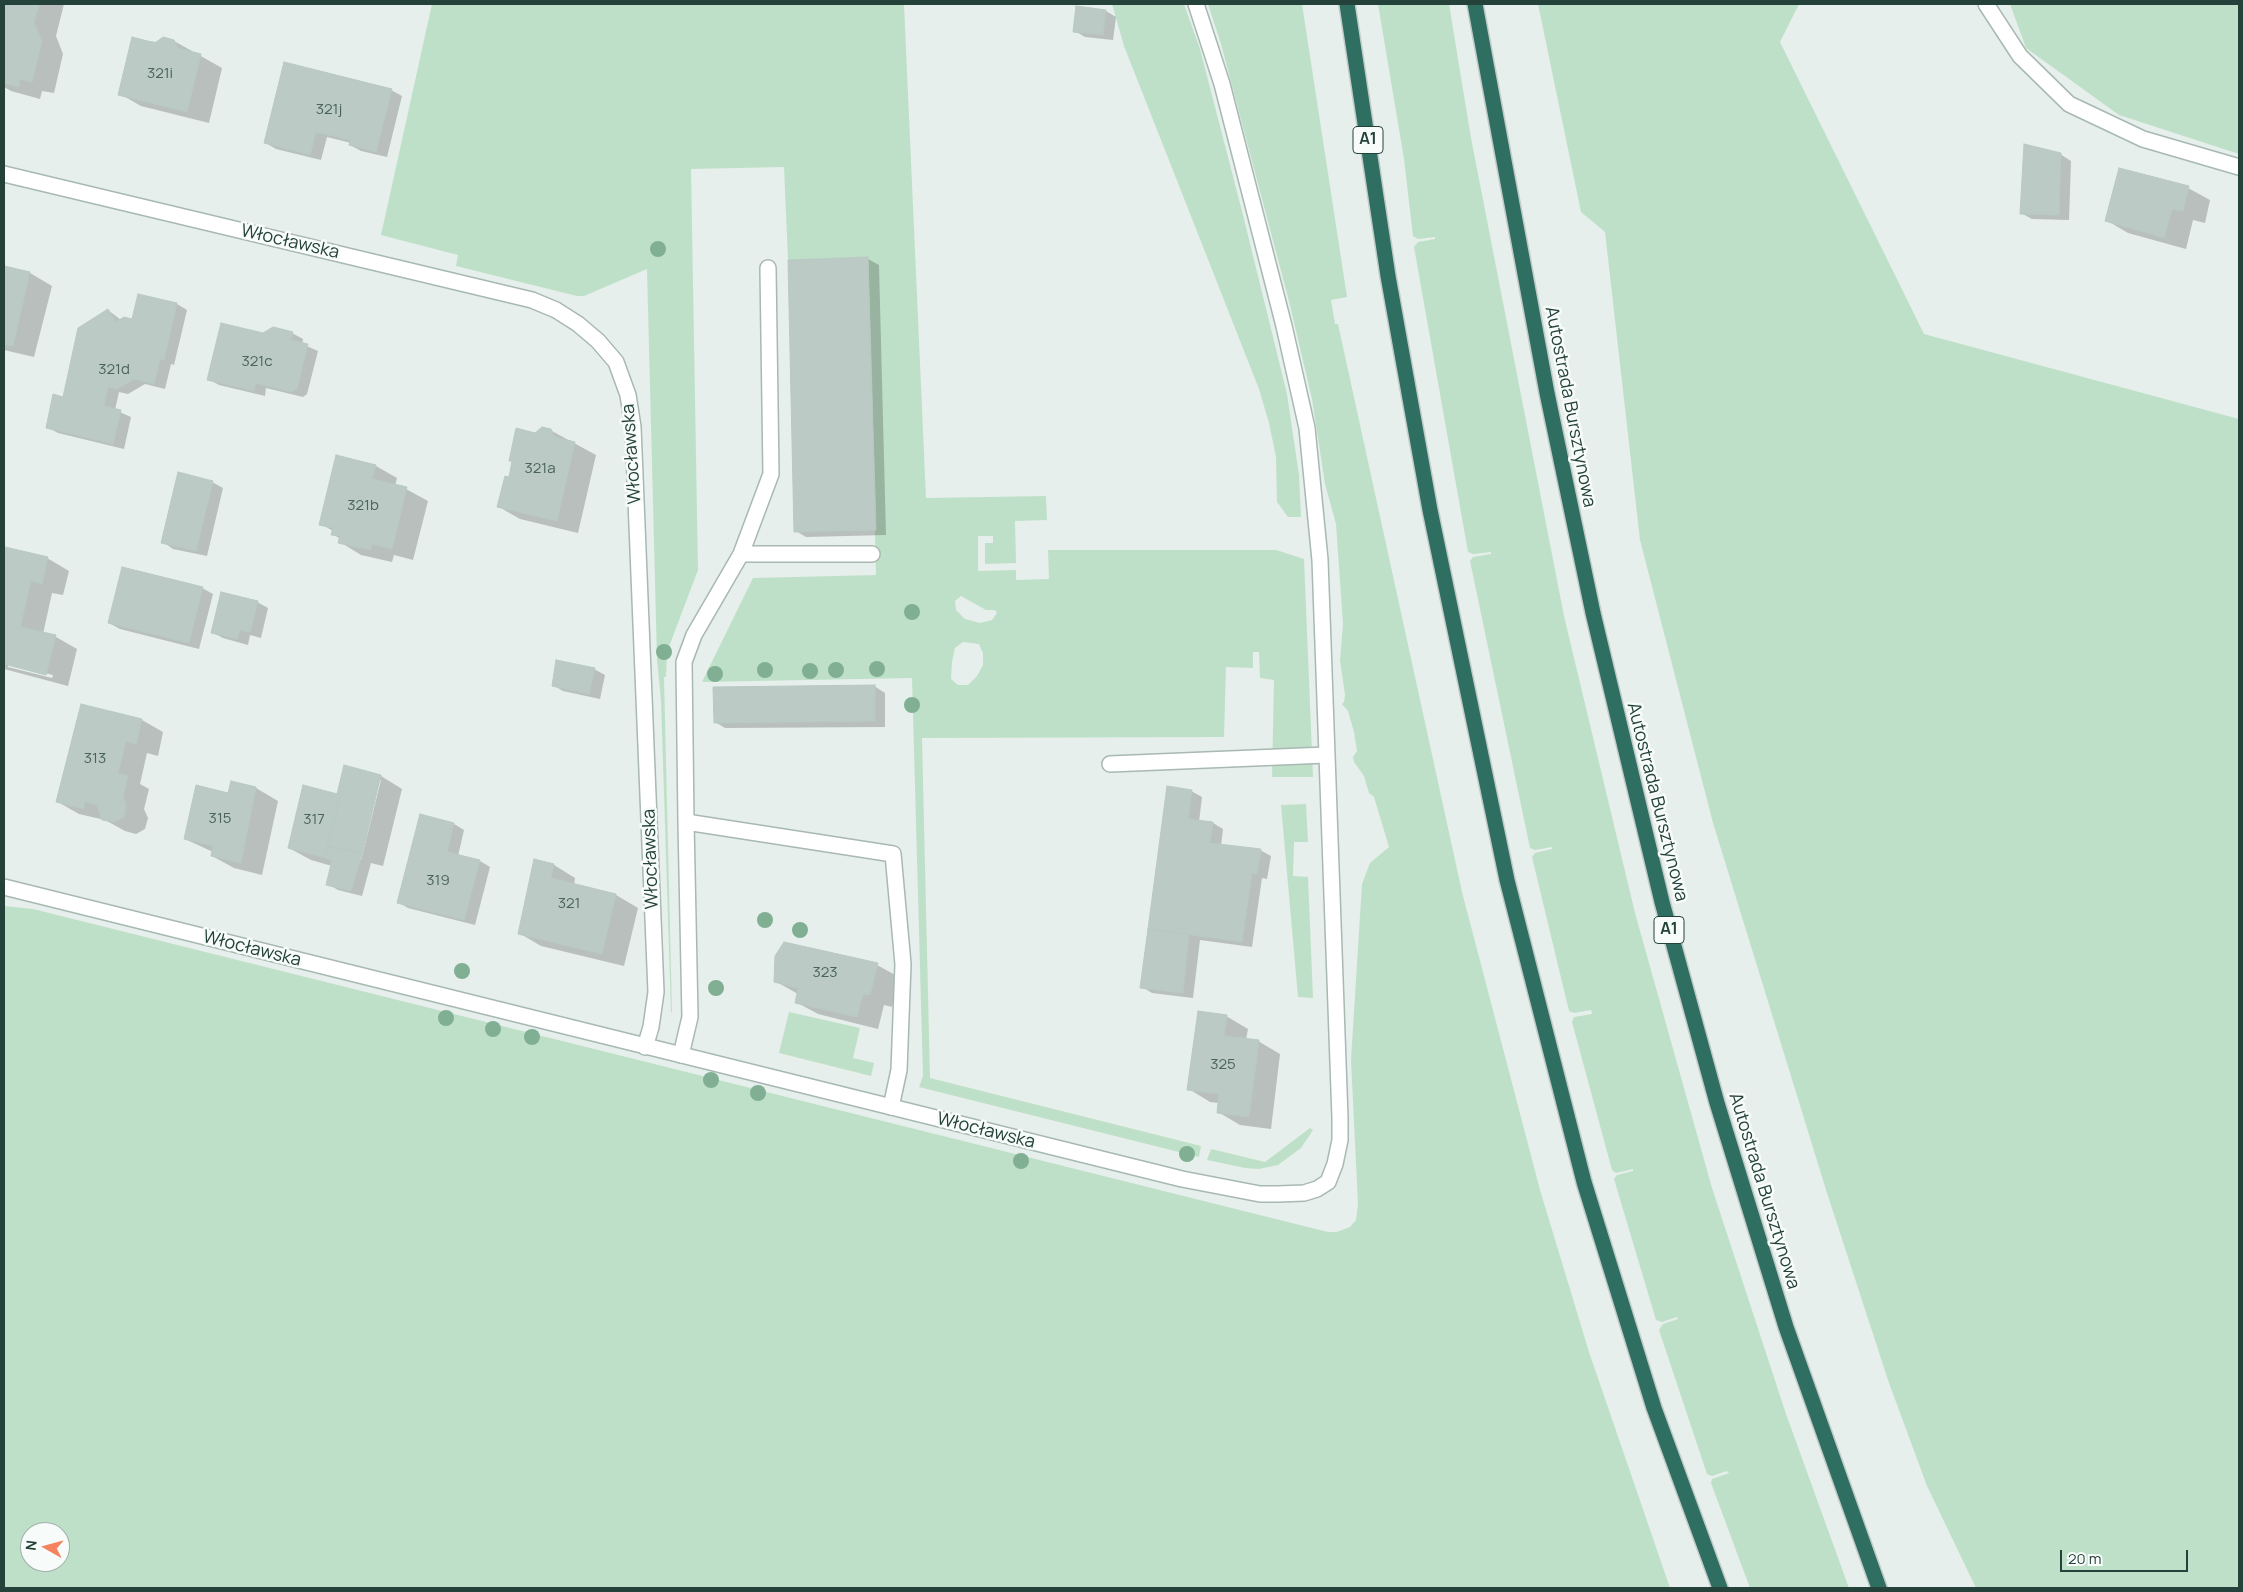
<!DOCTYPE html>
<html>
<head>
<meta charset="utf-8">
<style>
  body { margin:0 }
  #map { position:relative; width:2243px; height:1592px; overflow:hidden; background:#e6efeb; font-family:Manrope,sans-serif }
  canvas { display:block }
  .frame { position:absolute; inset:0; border:5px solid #24423a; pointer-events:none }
  .north { position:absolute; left:20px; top:1522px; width:50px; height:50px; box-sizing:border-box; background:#f7fbf9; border:1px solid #a3b1ad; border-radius:50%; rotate:277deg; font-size:14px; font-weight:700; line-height:20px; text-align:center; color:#24423a }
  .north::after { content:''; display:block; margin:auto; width:18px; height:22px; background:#f4845f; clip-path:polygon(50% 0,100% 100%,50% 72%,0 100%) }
  .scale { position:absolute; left:2060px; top:1550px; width:128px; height:22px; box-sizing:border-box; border:2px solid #24423a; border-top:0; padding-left:6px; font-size:15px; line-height:18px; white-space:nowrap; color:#24423a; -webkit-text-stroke:4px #f7fbf9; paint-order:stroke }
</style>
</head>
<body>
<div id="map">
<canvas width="2243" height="1592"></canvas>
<div class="frame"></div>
<div class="north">N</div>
<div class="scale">20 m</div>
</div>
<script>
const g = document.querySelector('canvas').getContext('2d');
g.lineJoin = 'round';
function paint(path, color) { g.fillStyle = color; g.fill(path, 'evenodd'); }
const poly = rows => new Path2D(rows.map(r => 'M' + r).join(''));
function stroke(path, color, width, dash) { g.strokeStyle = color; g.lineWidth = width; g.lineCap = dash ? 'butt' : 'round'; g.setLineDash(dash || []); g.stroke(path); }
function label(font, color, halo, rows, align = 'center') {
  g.font = font + ' Manrope,sans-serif'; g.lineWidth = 5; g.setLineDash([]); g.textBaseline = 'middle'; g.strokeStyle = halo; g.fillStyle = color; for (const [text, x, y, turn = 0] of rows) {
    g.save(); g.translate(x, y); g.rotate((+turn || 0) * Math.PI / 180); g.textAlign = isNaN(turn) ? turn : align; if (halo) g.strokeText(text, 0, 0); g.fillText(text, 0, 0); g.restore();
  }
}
const green = poly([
  [432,4,904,4,926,498,1046,496,1047,520,1015,521,1016,563,985,564,985,543,993,543,993,536,978,536,978,571,1016,570,1016,580,1049,579,1048,550,1276,550,1304,559,1313,777,1272,777,1274,680,1260,678,1259,652,1253,652,1253,668,1226,667,1224,737,922,738,930,1078,1201,1146,1199,1157,919,1087,923,1076,912,678,702,682,753,578,876,575,868,257,788,260,784,167,691,169,698,570,667,652,666,677,664,677,672,1013,671,1012,661,700,657,660,647,269,584,296,577,296,456,266,458,255,381,235],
  [961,596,986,610,995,610,997,613,992,620,980,623,965,619,956,610,955,601],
  [963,642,979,644,983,653,983,665,977,676,968,685,958,685,951,679,952,662,955,648],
  [1112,4,1184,4,1200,49,1243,215,1287,394,1299,475,1301,517,1288,517,1277,502,1276,457,1269,423,1259,389,1124,46],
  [1208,4,1302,4,1347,297,1331,300,1335,324,1338,324,1462,892,1540,1190,1589,1352,1670,1588,4,1588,4,906,33,909,1328,1232,1337,1232,1350,1227,1356,1220,1358,1204,1351,1060,1362,884,1370,863,1389,847,1374,797,1369,793,1364,776,1354,762,1353,757,1357,751,1354,732,1348,711,1342,704,1344,702,1345,695,1340,660,1343,624,1336,524,1325,484,1312,399,1289,301,1221,44],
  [30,1532,60,1532,60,1562,30,1562],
  [1378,4,1449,4,1471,138,1564,616,1635,913,1712,1188,1786,1414,1849,1588,1750,1588,1711,1483,1712,1479,1729,1473,1727,1471,1712,1476,1707,1474,1659,1330,1663,1324,1678,1319,1677,1317,1662,1322,1656,1320,1614,1179,1617,1175,1633,1171,1633,1169,1616,1173,1612,1170,1572,1022,1574,1017,1592,1014,1591,1010,1574,1013,1569,1011,1532,857,1535,853,1552,849,1552,847,1535,850,1530,848,1470,561,1473,557,1491,554,1491,552,1473,554,1468,552,1414,247,1418,242,1435,239,1435,237,1418,239,1413,236,1404,159],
  [1538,4,1799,4,1780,42,1924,334,2239,419,2239,1588,1976,1588,1927,1486,1889,1383,1827,1193,1713,823,1640,540,1605,232,1581,212],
  [2010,4,2239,4,2239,154,2119,115,2026,48],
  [1306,804,1308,842,1294,842,1293,876,1308,877,1313,998,1298,997,1281,805],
  [789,1012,860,1028,853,1058,874,1063,871,1076,779,1053],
  [1310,1128,1313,1130,1301,1148,1278,1165,1259,1169,1245,1168,1207,1160,1211,1149,1265,1162]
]);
const shadow = poly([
  [4,4,64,4,56,36,63,54,54,93,42,91,40,99,11,91,4,87],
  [1106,11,1116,17,1113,40,1085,37,1075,31],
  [133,39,156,42,174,41,222,68,209,123,141,106,120,94],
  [391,90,402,96,387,157,361,151,350,145,351,143,327,137,321,160,276,149,266,143],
  [2060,154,2071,161,2069,220,2032,219,2021,213],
  [2188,188,2210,200,2205,223,2193,220,2186,249,2128,233,2106,220],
  [868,259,879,265,886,535,806,537,796,531],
  [4,267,30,273,52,286,34,357,4,350],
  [139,295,177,304,187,310,174,365,171,364,165,389,145,384,128,394,119,392,115,410,131,417,124,449,58,433,47,427,108,310,121,320,133,320],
  [292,333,303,339,302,344,318,351,307,394,303,397,266,388,265,396,219,385,208,379,263,334],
  [550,430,596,455,578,533,520,519,499,507,510,478],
  [337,456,376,466,397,478,395,486,406,489,428,501,413,560,394,555,392,562,361,555,340,542,340,539,333,534,333,531,321,524],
  [212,482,223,488,207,556,173,549,163,542],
  [6,548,47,558,69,571,63,595,52,593,43,634,56,637,77,649,68,686,4,669,4,558],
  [8,664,53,675,52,678,8,667],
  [202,588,213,594,199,649,120,629,109,623],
  [257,602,268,608,261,638,250,635,248,645,223,638,212,632],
  [594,669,605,675,600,699,563,691,553,685],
  [874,686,885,693,885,727,725,728,715,722],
  [142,720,163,732,158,756,147,753,140,784,149,789,144,809,148,818,145,829,136,834,125,831,105,820,79,814,58,802],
  [345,767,381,776,402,789,383,866,371,863,362,896,338,890,328,884,332,866,311,860,289,848,338,795],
  [379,780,381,780,361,860,359,860],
  [232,782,256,788,278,801,262,875,234,868,212,856,213,852,185,839,229,794],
  [1191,791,1202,797,1199,822,1213,823,1223,829,1221,846,1260,850,1271,856,1267,879,1262,878,1252,947,1200,940,1193,998,1152,993,1142,987],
  [421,815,454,824,464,830,458,856,480,861,490,867,475,925,408,908,398,902],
  [554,865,575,878,574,885,616,895,638,908,624,966,541,946,519,933],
  [877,965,899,977,892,1007,884,1005,878,1029,818,1014,796,1002,798,994,775,981],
  [1226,1016,1248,1029,1246,1040,1258,1041,1280,1054,1271,1129,1240,1125,1218,1112,1219,1103,1210,1102,1189,1089]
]);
const building = poly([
  [4,4,39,4,34,23,42,41,32,82,20,79,19,87,4,83,4,4],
  [1076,6,1106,10,1103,35,1073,32,1076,6],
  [132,37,155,43,163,37,174,40,178,48,201,54,187,112,118,95,132,37],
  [284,62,392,89,376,152,349,145,350,140,316,132,310,155,264,143,284,62],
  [2024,144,2061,153,2059,215,2020,214,2024,144],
  [2119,168,2189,186,2183,211,2172,209,2164,238,2105,221,2119,168],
  [868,257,876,530,794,532,788,260,868,257],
  [4,266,30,272,13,346,4,344,4,266],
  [138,294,177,303,164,360,160,359,154,384,134,379,117,389,108,387,104,406,121,410,113,444,46,428,53,394,63,397,78,328,108,309,116,322,124,317,132,319,138,294],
  [221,323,263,333,273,327,293,332,291,340,308,344,297,389,291,392,256,383,254,391,207,380,221,323],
  [542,427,551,429,555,437,575,442,557,521,497,507,505,476,509,477,512,461,509,461,516,428,535,433,542,427],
  [336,455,376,465,372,479,407,487,392,549,372,544,371,550,338,543,340,536,331,535,333,528,319,525,336,455],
  [178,472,213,481,196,551,161,543,178,472],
  [5,547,48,557,42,584,31,581,20,627,56,635,46,675,4,664,5,547],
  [122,567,203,587,189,643,108,623,122,567],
  [221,592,258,601,250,632,240,630,237,639,211,633,221,592],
  [556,660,595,668,589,694,552,686,556,660],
  [875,685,875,721,714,723,713,687,875,685],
  [81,704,142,719,136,744,126,741,118,773,128,776,123,796,126,805,124,817,114,822,102,820,97,805,85,802,84,809,56,802,81,704],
  [344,765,381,775,362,854,327,846,341,795,337,794,344,765],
  [231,781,256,787,241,863,211,856,213,846,184,839,196,785,228,793,231,781],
  [303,785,341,795,325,858,288,848,303,785],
  [1167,786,1192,790,1188,819,1213,822,1210,843,1261,849,1257,874,1252,873,1242,942,1148,929,1167,786],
  [420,814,454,823,447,852,480,860,464,920,397,903,420,814],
  [327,846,362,854,351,891,326,885,332,860,325,858,327,846],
  [534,859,554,864,551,878,616,894,602,954,518,934,534,859],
  [1148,929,1189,934,1183,993,1140,988,1148,929],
  [784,942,878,963,870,995,863,994,857,1017,795,1003,798,988,774,982,775,956,784,942],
  [1198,1011,1227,1015,1224,1036,1259,1040,1249,1117,1217,1113,1219,1094,1187,1090,1198,1011]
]);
const lane = poly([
  [741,554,771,474,768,268],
  [1110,764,1326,755],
  [686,822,684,662,694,635,741,554,872,554],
  [681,1055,690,1017,686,822,893,854,903,964,899,1070,891,1107]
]);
const street = poly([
  [1986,4,2020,56,2069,104,2143,139,2239,167],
  [4,174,532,300,556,310,578,324,598,341,616,362,628,395,633,427,656,992,651,1027,645,1047],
  [4,887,1182,1179,1260,1194,1278,1194,1304,1193,1317,1189,1328,1182,1335,1164,1340,1140,1340,1118,1320,560,1307,428,1284,326,1222,84,1196,4]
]);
const highway = poly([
  [1347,4,1388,276,1430,510,1507,880,1584,1182,1654,1408,1720,1588],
  [1475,4,1547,393,1593,613,1662,902,1717,1103,1786,1327,1879,1588]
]);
const trees = [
  [658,249],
  [912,612],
  [664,652],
  [877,669],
  [765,670],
  [836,670],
  [810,671],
  [715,674],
  [912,705],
  [765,920],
  [800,930],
  [462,971],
  [716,988],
  [446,1018],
  [493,1029],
  [532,1037],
  [711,1080],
  [758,1093],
  [1187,1154],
  [1021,1161]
];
const numberNames = [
  ["321i",160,74],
  ["321j",329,110],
  ["321c",257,362],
  ["321d",114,370],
  ["321a",540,469],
  ["321b",363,506],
  ["313",95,759],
  ["315",220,819],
  ["317",314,820],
  ["319",438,881],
  ["321",569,904],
  ["323",825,973],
  ["325",1223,1065]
];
const shields = [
  [1368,140,30],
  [1669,930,30]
];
const shieldNames = [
  ["A1",1368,140],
  ["A1",1669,930]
];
const streetNames = [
  ["Włocławska",290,242,13],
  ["Autostrada Bursztynowa",1570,407,79],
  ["Włocławska",632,454,-94],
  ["Autostrada Bursztynowa",1657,802,76],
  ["Włocławska",651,859,-92],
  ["Włocławska",252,949,14],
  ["Włocławska",986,1131,14],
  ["Autostrada Bursztynowa",1764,1191,73]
];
paint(green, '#bfe0c8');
paint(shadow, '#0003');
paint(building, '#bbcac4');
stroke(building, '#b8c9c2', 1);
stroke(lane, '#a8b8b2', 18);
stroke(street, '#a8b8b2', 18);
stroke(highway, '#c2cac8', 18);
stroke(lane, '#fff', 15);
stroke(street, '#fff', 15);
stroke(highway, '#2f6f62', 15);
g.fillStyle = '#80af93';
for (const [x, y] of trees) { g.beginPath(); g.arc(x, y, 8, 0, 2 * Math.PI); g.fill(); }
label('15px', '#4a645c', null, numberNames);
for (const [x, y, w] of shields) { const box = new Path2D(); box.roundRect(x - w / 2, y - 13.5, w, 27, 4); g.fillStyle = '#f7fbf9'; g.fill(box); stroke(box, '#24423a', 1); }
label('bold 16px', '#24423a', null, shieldNames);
label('18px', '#24423a', '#f7fbf9', streetNames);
</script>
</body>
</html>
